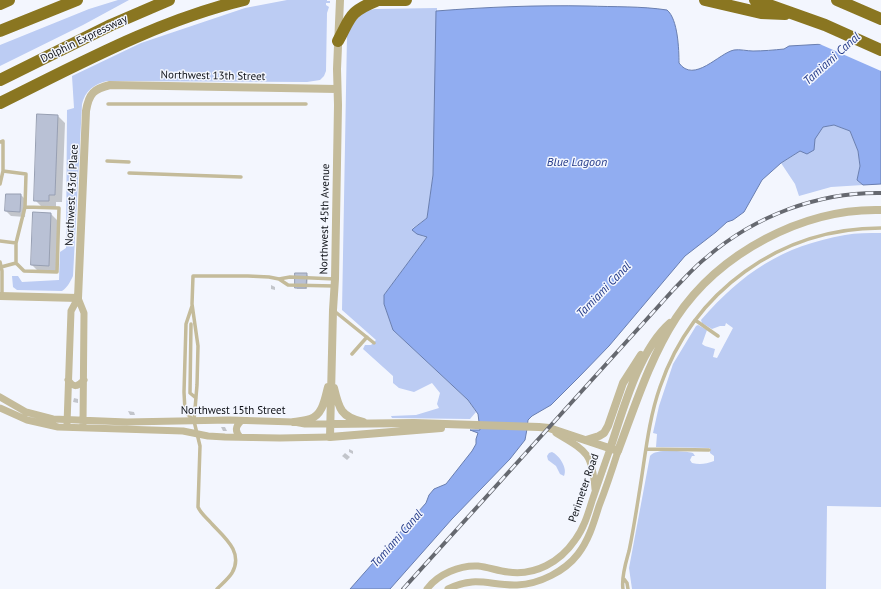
<!DOCTYPE html>
<html>
<head>
<meta charset="utf-8">
<style>
  body { margin:0 }
  canvas { display:block; background:#f3f6fe }
</style>
</head>
<body>
<canvas width="881" height="589"></canvas>
<script>
const g = document.querySelector('canvas').getContext('2d');
g.lineJoin = 'round';
function fill(path, color) { g.fillStyle = color; g.fill(path, 'evenodd'); }
function stroke(path, color, width, dash) { g.strokeStyle = color; g.lineWidth = width; g.lineCap = dash ? 'butt' : 'round'; g.setLineDash(dash || []); g.stroke(path); }
function write(font, color, halo, rows, align = 'center') {
  g.font = font + ' "PT Sans",sans-serif'; g.lineWidth = 3; g.setLineDash([]); g.textBaseline = 'middle'; g.strokeStyle = halo; g.fillStyle = color; for (const [text, x, y, turn = 0] of rows) {
    g.save(); g.translate(x, y); g.rotate((+turn || 0) * Math.PI / 180); g.textAlign = isNaN(turn) ? turn : align; if (halo) g.strokeText(text, 0, 0); g.fillText(text, 0, 0); g.restore();
  }
}
const green = new Path2D(`
  M118,0H129L83,25L0,66V45L89,9Z
  M287,0H327V1H330V3H326V5L329,7L327,13L326,71L324,76L320,80L307,82L107,81C94,84 85,91 82,104L73,276C70,282 68,287 62,291L17,290L13,287L12,276H18L22,282L59,280L60,252L66,248L67,110L74,108L72,76L141,43L245,8Z
  M437,8L433,175L427,218L413,228L422,236L427,237L384,295V304L393,330L468,400L476,412L470,419L392,418L391,416L416,415L439,408L437,404L440,393L432,383L414,392L399,388L393,383V376L363,349L365,345H371L376,340L342,310L347,35C354,22 360,11 375,9Z
  M834,125L850,131L858,151L860,166L857,180L863,185L831,187L799,196L795,184L781,163C798,153 812,143 823,127Z
  M881,233V507L827,506L826,589H632L629,568L650,456C655,448 684,451 693,453L695,456H692L690,460L692,463C700,465 706,464 714,461V456L710,453V448L656,447L657,434L653,433L659,406L673,364L696,326L698,325L707,330L702,344L705,346L715,349L713,357L717,358L733,328L726,323L725,326H720L712,329L702,323L701,320C742,273 782,246 845,235C856,233 869,233 881,233Z
  M552,452C559,455 568,468 564,476L560,474L556,466L548,460L547,456L549,453Z`);
const water = new Path2D(`
  M881,0V184L863,185L857,180L860,166L858,151L850,131L834,125L823,127L815,139L814,150L807,154L800,151L781,163L762,180L744,212L733,220L727,222L716,232L685,256L609,346L579,377L551,405L532,416L528,420L527,429L525,440L510,459L452,519L390,589H350L426,503L429,495L434,489L446,484L472,451L476,444V439L478,433L470,430H480L478,414L468,400L393,330L384,304V295L427,237L417,234L412,230L414,228L427,218L433,175L436,11C487,7 537,5 588,6C613,7 641,6 667,10C678,19 679,50 679,63C694,84 719,53 734,50C740,49 747,51 753,51C763,51 774,50 784,49L789,46L824,44Z`);
const pier = new Path2D(`
  M866,0H881V71L815,42H823Z`);
const shadow = new Path2D(`
  M58,116L65,123L62,202H56V208L42,207L35,200Z
  M21,195L26,200L25,217L11,216L6,211Z
  M51,214L58,221L56,272H39L32,265Z
  M307,274L308,276L307,289H297L296,287Z
  M271,285L275,287V290L271,289Z
  M74,398L78,399V403L73,402Z
  M128,411L134,412L135,415H130Z
  M221,427H225L227,431H223Z
  M349,449L353,451V454L349,452Z
  M345,453L350,457L347,460L342,456Z`);
const building = new Path2D(`
  M37,114L58,115L55,195H49V201H34Z
  M6,194H21L20,212L5,211Z
  M33,212L51,213L49,266L31,265Z
  M295,273H307L306,288H295Z`);
const service = new Path2D(`
  M108,104H306
  M0,142L3,141V171L0,184
  M107,161L129,162
  M3,171L26,174L25,207
  M129,173L241,177
  M0,241L16,243V263L1,267
  M0,262L2,271V296
  M16,263L24,271L57,272L59,208L25,207L16,243
  M279,279L288,285L334,286
  M192,306L186,324L184,392L185,411L193,420
  M333,310L374,343
  M695,320L718,336
  M191,324L190,393L196,398
  M352,354L367,337
  M647,449L709,450
  M624,579L627,583L628,589
  M217,589C222,584 228,579 232,573C244,552 224,537 212,524C207,518 201,514 198,507L200,446L194,421L197,385L198,346L192,304L193,276H248L269,277L279,279L290,277L335,279
  M623,589C621,577 626,562 629,551C633,532 636,513 639,494C645,459 648,421 660,387C693,291 780,228 881,228`);
const minor = new Path2D(`
  M78,298L84,313L83,424
  M68,380C74,388 77,387 84,380
  M0,397L26,412L53,419L127,422L230,420L294,422L305,424H330
  M0,408L27,420L58,427L183,431L208,436L225,437L280,438L330,437
  M67,424L71,311L78,298
  M556,433C586,451 592,452 595,489
  M240,437C235,431 235,427 241,421
  M427,589C438,574 460,565 478,566C488,567 498,571 508,572C535,576 560,562 575,540C584,528 588,514 592,501C598,483 604,466 610,449
  M448,589C476,575 490,586 517,585C540,584 565,571 578,554C589,540 594,522 599,506C606,488 612,470 618,451`);
const tertiary = new Path2D(`
  M340,0L337,69L338,105L335,279L333,310L330,437L441,428
  M0,296L78,298L86,111C89,93 94,89 110,85L337,89
  M334,388C339,409 341,417 363,422
  M294,422C300,421 305,421 310,419C323,415 325,398 328,387
  M330,424L414,423L539,427L549,428L618,451C635,406 650,358 676,318C719,253 803,208 881,210
  M586,440L599,436L604,433L608,426L623,383L641,355
  M610,449C623,410 639,350 670,323`);
const motorway = new Path2D(`
  M372,0H406
  M705,0L761,13L785,14
  M755,0L825,25L881,50
  M837,0L881,19
  M0,4L9,0
  M0,31L77,0
  M338,41C351,17 349,12 376,1
  M0,80L111,25L169,0
  M0,103C79,64 157,21 244,0`);
const rail = new Path2D(`
  M403,589L674,289C685,278 695,266 707,257C755,216 818,192 881,193`);
const streetNames = [
  ["Dolphin Expressway",84,39,-26],
  ["Northwest 13th Street",213,76,1],
  ["Northwest 43rd Place",72,195,-87],
  ["Northwest 45th Avenue",325,219,-89],
  ["Northwest 15th Street",233,411],
  ["Perimeter Road",584,488,-71]
];
const waterNames = [
  ["Tamiami Canal",832,59,-42],
  ["Blue Lagoon",577,163],
  ["Tamiami Canal",604,290,-46],
  ["Tamiami Canal",397,539,-49]
];
fill(green, '#bcccf3');
fill(water, '#91adf1');
stroke(water, '#697eaf', 1);
fill(pier, '#f3f6fe');
fill(shadow, '#0003');
fill(building, '#b9c1d5');
stroke(building, '#979fb2', 1);
stroke(service, '#c4bb9a', 3.5);
stroke(minor, '#c4bb9a', 7);
stroke(tertiary, '#c4bb9a', 8);
stroke(motorway, '#8a7621', 12);
stroke(rail, '#666970', 4);
stroke(rail, '#f3f6fe', 2.5, [8]);
write('11px', '#0d1016', '#f3f6fe', streetNames);
write('italic 12px', '#233a89', '#f3f6fe', waterNames);
</script>
</body>
</html>
